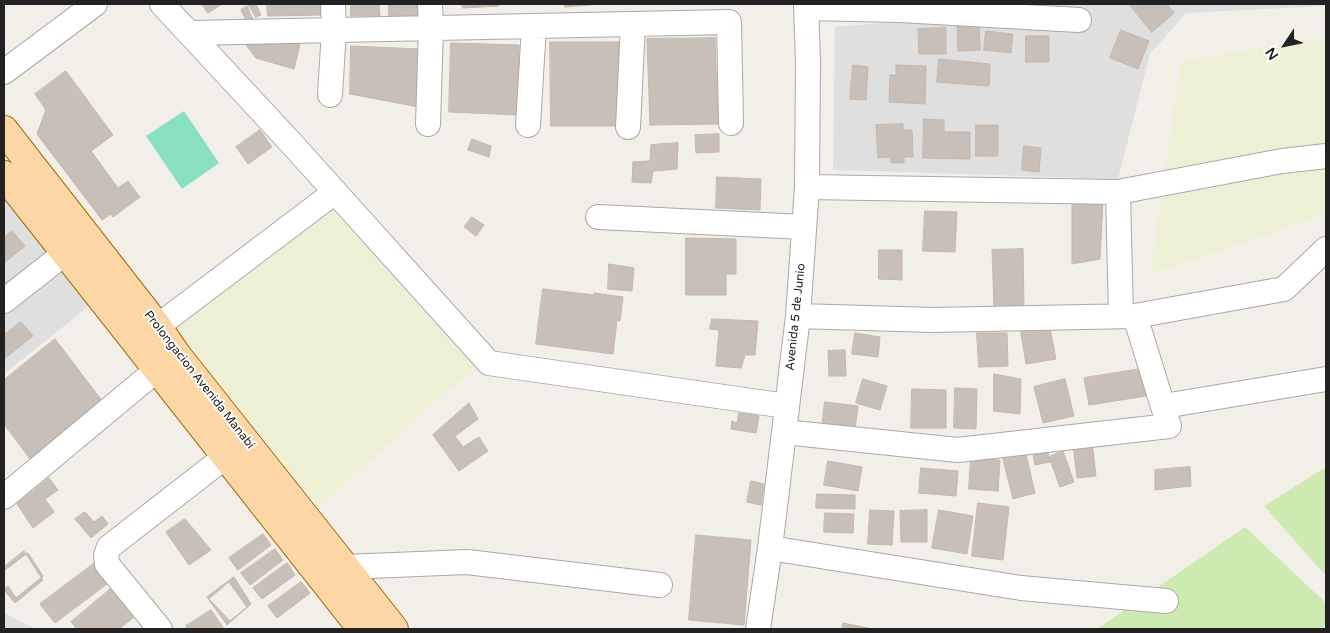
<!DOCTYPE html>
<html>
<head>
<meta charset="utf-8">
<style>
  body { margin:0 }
  #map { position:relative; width:1330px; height:633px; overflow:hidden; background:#f2efe9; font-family:"Varela Round",sans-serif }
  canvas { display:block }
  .frame { position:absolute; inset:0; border:5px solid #222; pointer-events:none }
  .north { position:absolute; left:1260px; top:20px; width:50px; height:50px; -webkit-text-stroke:4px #fff; paint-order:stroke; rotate:236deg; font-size:14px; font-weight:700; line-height:20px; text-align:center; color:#222 }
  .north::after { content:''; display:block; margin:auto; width:18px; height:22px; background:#222; clip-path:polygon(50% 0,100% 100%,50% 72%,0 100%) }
</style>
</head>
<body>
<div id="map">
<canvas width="1330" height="633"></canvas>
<div class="frame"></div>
<div class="north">N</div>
</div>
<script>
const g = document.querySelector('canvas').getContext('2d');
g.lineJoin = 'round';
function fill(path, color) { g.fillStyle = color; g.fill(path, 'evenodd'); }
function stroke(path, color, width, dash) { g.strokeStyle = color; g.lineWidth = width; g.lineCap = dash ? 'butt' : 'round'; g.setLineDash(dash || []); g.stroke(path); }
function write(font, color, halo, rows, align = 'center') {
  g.font = font + ' "Varela Round",sans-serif'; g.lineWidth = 4; g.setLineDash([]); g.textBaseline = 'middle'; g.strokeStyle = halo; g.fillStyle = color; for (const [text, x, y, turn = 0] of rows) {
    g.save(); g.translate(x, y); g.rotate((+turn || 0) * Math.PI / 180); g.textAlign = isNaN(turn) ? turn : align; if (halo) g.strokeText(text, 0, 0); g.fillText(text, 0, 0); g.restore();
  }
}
const residential = new Path2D(`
  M835,4H1326V6L1186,13L1150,54L1118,179L833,170L835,27L976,15Z
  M4,198L89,306L4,374Z
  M4,613L35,629H4Z`);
const farmland = new Path2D(`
  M1326,39V214L1150,275L1181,60Z
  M327,200L446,337L476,366L318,507L166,317Z`);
const grass = new Path2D(`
  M1326,467V576L1264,506Z
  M1245,527L1326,603V624L1323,629H1097Z`);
const pitch = new Path2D(`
  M184,111L219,163L182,189L146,136Z`);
const building = new Path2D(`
  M202,4H222L208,13Z
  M248,4H256L261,15L256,17Z
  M267,4H324V15L268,16Z
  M351,4H379L380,16H351Z
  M389,4H418V17H389Z
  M462,4H499V6L463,8Z
  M565,4H600L565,7Z
  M1129,4H1167L1174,13L1152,32Z
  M247,6L253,20L248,24L241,10Z
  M979,24L980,50L958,51L957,25Z
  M946,28V54H919L918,29Z
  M1121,30L1149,41L1138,69L1110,58Z
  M986,31L1013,34L1011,53L984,50Z
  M1026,36H1049V62H1026Z
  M715,38L718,124L650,125L647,39Z
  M249,42L300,44L294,69L256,58L246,45Z
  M550,42H621V126H551Z
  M451,43L519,45L517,115L449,112Z
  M351,46L419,49V107L350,94Z
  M939,59L990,64L989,86L937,82Z
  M853,65L868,67L866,100L850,99Z
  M896,65L926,66L925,104L889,102L890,75H896Z
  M66,71L113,135L91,151L118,188L128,181L140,197L113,217L111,214L102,220L37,134L46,110L35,94Z
  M924,119L944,120V132H970V159L923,158Z
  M903,124V130H912L913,157H904V163H891V157L878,158L876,125Z
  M976,125H998V156H976Z
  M260,130L272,147L248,164L236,147Z
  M719,134V152L696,153L695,135Z
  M472,139L491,146L489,157L468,150Z
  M678,143L677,169L653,171L651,183L632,182L633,162L650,161L651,145Z
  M1024,146L1041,148L1039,172L1022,170Z
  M717,177L761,179L760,210L716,208Z
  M1103,201L1100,259L1072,264V203Z
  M925,211L957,212L955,252L923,251Z
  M472,217L484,225L476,236L464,227Z
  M12,231L25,246L4,263V238Z
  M686,238L736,239V274H726V295H686Z
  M1023,249L1024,307H994L992,250Z
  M879,250H902V280L879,279Z
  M609,264L634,268L632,291L608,289Z
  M543,289L594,295V293L623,297L620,321L617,320L613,354L536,344Z
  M712,319L758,321L755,355H745L741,368L716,366L719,330L710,329Z
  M21,322L33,336L4,359V335Z
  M1049,323L1056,359L1026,364L1020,327Z
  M855,333L880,337L878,357L852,354Z
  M977,333H1007L1008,366L979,367Z
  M55,339L106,406L36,467L4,424V380Z
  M845,350L846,376H829L828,351Z
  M1141,369L1146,396L1089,405L1084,378Z
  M994,374L1021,379L1020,414L994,411Z
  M863,379L887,386L880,410L856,403Z
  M1065,379L1074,416L1043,423L1034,387Z
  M955,388L977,389L976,429L954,428Z
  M912,389L946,390V428H911Z
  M825,402L858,406L855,430L822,427Z
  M469,403L478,419L455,436L463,447L479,437L488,451L459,471L433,435Z
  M739,413L759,416L756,433L731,429L732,421L737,423Z
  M1092,442L1096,476L1077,478L1073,445Z
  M1046,444L1050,462L1035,465L1032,447Z
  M1025,450L1035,493L1013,499L1002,455Z
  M1063,451L1074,482L1060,487L1049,457Z
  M971,458L1000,460L998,491L969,489Z
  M828,461L862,467L858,491L824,485Z
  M1190,467L1191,486L1155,490V470Z
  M921,468L958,471L956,496L919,493Z
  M49,478L58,490L45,499L54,512L33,528L17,504Z
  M751,481L764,484L761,505L747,502Z
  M817,494L855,495V509L816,508Z
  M978,503L1009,507L1003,560L972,556Z
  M870,510L894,511L892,545L868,544Z
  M927,510V542H901L900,511Z
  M939,510L973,516L967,554L932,548Z
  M85,512L94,522L102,516L108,524L91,538L75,519Z
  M825,513L854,514L853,533L824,532Z
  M185,519L211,550L189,565L166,532Z
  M263,534L271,545L238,570L229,558Z
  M696,535L751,540L744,625L689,620Z
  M275,549L283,560L250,585L241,573Z
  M24,551L43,580L15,603L4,590V567Z
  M28,553L43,576L16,598L8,586L4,589V571Z
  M100,559L115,578L55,623L40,604Z
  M287,563L295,575L262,599L253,588Z
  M234,577L251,604L227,625L207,597Z
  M229,582L247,607L230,621L209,599Z
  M301,582L310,593L277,618L268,606Z
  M114,586L138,614L119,629H77L71,622Z
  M211,610L224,629H188L186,626Z
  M843,623L873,629H842Z`);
const minor = new Path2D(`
  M162,4L292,144L489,363L786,406
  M806,8L900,10L1079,20
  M191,33L729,22L731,123
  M4,72L95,4
  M330,95L334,30L333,4
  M428,124L431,28L430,4
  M528,125L534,26
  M628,127L633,24
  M807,187L1118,192L1282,161L1326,156
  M1118,192L1121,316
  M598,217L804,227
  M4,301L65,253
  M798,316L933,320L1135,316L1284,289L1326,249
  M142,338L335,192
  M1164,406L1326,379
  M784,432L958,450L1169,426L1135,316
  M4,497L171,358
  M770,548L1021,588L1166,601
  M333,574L345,567L467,562L660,585
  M160,629L107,564L106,555L109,547L225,457
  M758,629L770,548L798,316L807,187L808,62L806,4`);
const major = new Path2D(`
  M4,130L157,326L176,354L394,629
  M4,175L362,629`);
const streetNames = [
  ["Avenida 5 de Junio",796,317,-84],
  ["Prolongacion Avenida Manabí",199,380,52]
];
fill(residential, '#e0dfdf');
fill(farmland, '#eef0d5');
fill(grass, '#cdebb0');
fill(pitch, '#88e0be');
fill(building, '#c7bfb8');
stroke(building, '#c4b6ab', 1);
stroke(minor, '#a9a9a9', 26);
stroke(major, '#a06b00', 30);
stroke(minor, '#fff', 24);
stroke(major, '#fcd6a4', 28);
write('12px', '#222', '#fff', streetNames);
</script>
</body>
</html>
